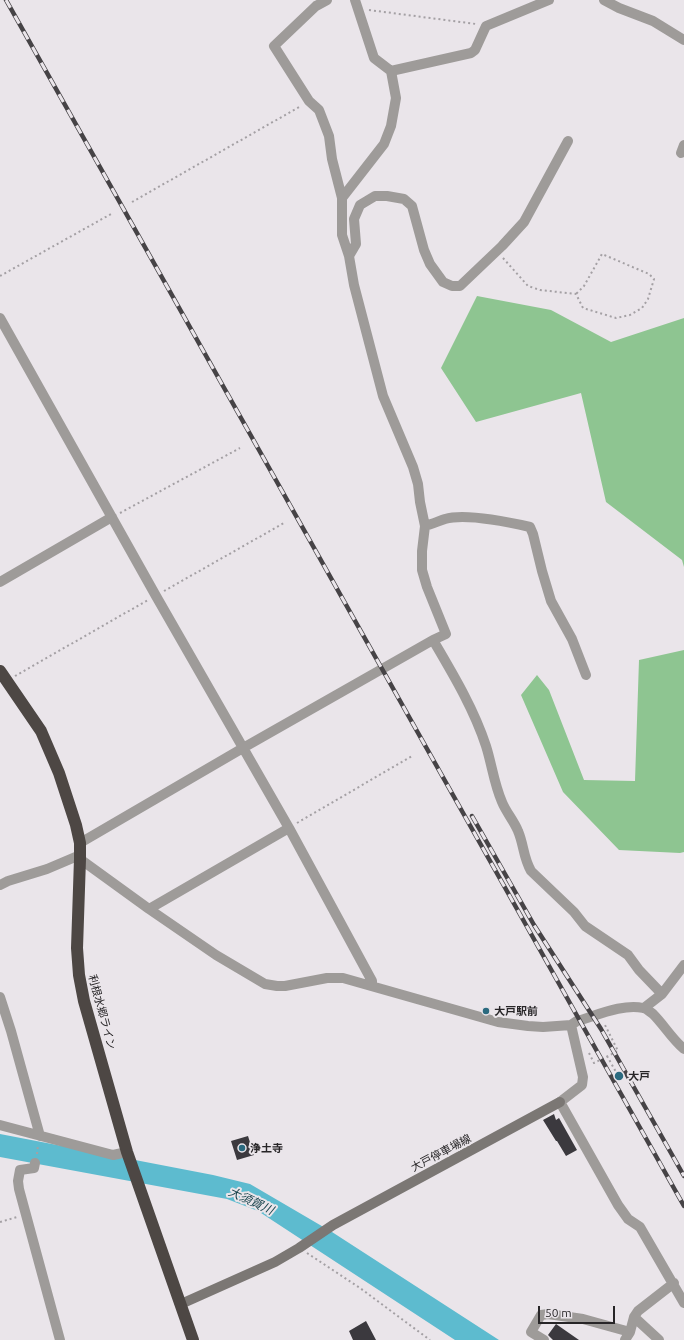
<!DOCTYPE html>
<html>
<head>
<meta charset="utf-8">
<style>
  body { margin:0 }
  #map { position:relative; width:684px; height:1340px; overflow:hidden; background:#eae5ea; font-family:Ubuntu,sans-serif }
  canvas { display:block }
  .scale { position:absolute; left:538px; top:1306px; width:77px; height:18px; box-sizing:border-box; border:2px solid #272527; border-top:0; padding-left:5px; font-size:12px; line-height:14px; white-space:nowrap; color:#272527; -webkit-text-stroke:3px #eae5ea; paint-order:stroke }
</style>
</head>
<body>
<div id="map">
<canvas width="684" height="1340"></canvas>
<div class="scale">50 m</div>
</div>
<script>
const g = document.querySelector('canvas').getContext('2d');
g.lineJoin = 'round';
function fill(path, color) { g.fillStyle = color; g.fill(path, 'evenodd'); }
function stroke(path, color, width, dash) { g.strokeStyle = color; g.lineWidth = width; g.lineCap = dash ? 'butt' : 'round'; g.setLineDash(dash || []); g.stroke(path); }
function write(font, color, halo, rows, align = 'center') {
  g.font = font + ' Ubuntu,"Noto Sans JP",sans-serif'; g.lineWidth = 4; g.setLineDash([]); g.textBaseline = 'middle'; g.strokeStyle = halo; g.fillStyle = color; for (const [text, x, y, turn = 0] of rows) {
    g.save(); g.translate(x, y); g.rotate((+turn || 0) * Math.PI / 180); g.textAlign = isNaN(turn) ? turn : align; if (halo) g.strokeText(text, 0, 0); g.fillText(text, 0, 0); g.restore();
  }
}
const forest = new Path2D(`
  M477,296L551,310L611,342L684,318V567L682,560L606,502L581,393L476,422L441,368Z
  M684,650V852L680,853L619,850L563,792L521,695L537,675L549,690L584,780L635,781L639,660Z`);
const water = new Path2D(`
  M0,1134L213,1175L250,1184L332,1232L499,1340H455L258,1211L227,1199L0,1157Z`);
const building = new Path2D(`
  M554,1114L556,1120L559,1118L577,1150L566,1156L557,1141H556L543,1120Z
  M248,1136L254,1155L237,1160L231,1141Z
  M366,1321L376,1340H353L349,1331Z
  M556,1324L579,1340H553L548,1335Z`);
const path = new Path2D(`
  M369,10L476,24
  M132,202L301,106
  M503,258L528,286L540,290L576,294L583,308L616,318L630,315L642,308L648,299L654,279L649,274L602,254L584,286L576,294
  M0,276L111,214
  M120,513L240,448
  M164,591L284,523
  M15,676L148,600
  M297,823L412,756
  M589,1053L594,1063L618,1051L604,1023
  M607,1056L616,1072
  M37,1154L38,1145
  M0,1222L17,1217
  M307,1253L360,1288L430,1340`);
const street = new Path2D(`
  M327,0L316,6L274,46L309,101L319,110L329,136L332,159L342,198V235L349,256L354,285L383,396L413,467L418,484L420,502L425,526L422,551V570L427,587L446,634L433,640
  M604,0L619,8L653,21L684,40
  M391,71L471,53L475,50L486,26L549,0
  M681,153L684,145
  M342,198L384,144L391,126L396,98L391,71L374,58L355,0
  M349,256L356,244L354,219L360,205L375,196H387L404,199L412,206L424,250L430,264L443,282L452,286H460L502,246L524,222L568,141
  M0,318L156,596L289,828L372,981V986
  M425,526C432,524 439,521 445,519C466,513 508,522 530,527L533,534L542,571L551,601L572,639L586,675
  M0,582L112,517
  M80,843L243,748L433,640C453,674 474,709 486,746C492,765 494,784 502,802C506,812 514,821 518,831C524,845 523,857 531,871L574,912L585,926L628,955L639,970L662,994
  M80,859L149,909L216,955L265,984L277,986H285L327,978H343L498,1022L528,1026L543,1027L571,1025L577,1021C595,1016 624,1003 643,1008C646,1008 650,1012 653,1014C664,1025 672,1039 684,1049
  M0,885L8,881L47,869L80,855
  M149,909L289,828
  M0,997L11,1031L40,1136
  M644,1008L662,994L684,965
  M571,1025L583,1077L582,1085L560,1102L618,1205L628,1219L640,1227L684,1303
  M0,1125L113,1155L127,1152
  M35,1163L34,1168L20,1170L18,1181L19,1189L60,1340
  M634,1317L659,1340
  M630,1332L634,1317L638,1311L674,1283
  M544,1340L531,1332L541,1315L548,1314L583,1319L630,1332L625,1340`);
const secondary = new Path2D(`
  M181,1304L275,1262L299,1248L333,1225L560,1102`);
const highway = new Path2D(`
  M0,671L41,731L59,773L76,825L80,843V859L77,948L79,975L84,1001L127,1152L193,1340`);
const rail = new Path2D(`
  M6,0L684,1206
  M472,816L534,925L601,1029L684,1176`);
const markers = [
  [486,1011,4,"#2b6a7f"],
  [619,1076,5,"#2b6a7f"],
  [242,1148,4,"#2b6a7f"]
];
const poiNames = [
  ["大戸駅前",494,1011],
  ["大戸",628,1076],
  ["浄土寺",250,1148]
];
const streetNames = [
  ["利根水郷ライン",102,1012,75],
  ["大戸停車場線",441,1153,-28]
];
const waterNames = [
  ["大須賀川",251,1201,25]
];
fill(forest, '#8ec591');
fill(water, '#5dbbcf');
fill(building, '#3b393e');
stroke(path, '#a4a0a4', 2, [2, 3]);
stroke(street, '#9e9b99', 10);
stroke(secondary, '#7b7774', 10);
stroke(highway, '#4d4744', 12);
stroke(rail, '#464346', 4.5);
stroke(rail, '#eae5ea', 3, [9]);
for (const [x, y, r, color] of markers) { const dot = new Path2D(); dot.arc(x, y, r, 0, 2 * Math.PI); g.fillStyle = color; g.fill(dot); stroke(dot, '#eae5ea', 1.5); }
write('bold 11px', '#272527', '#eae5ea', poiNames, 'left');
write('11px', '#272527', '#eae5ea', streetNames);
write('italic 12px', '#19444d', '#eae5ea', waterNames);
</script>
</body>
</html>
